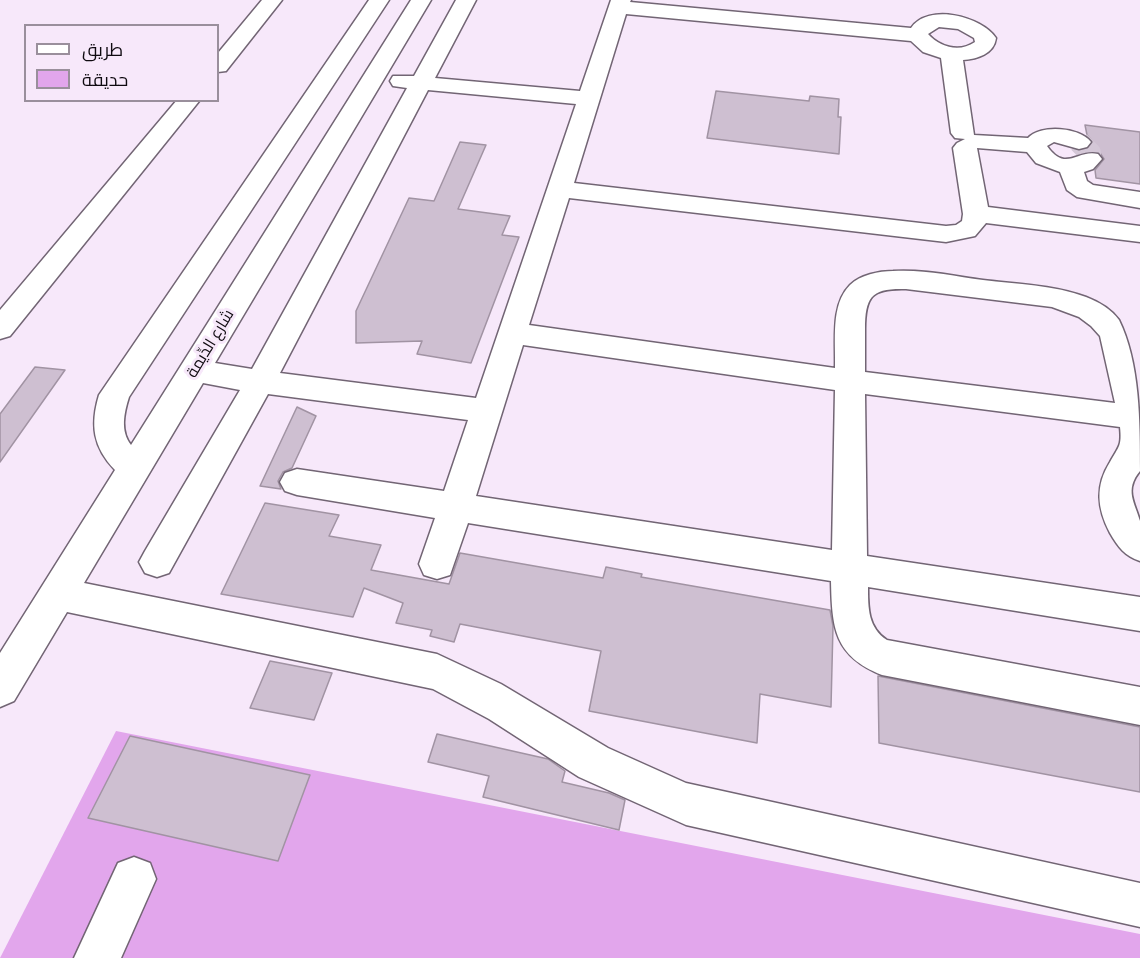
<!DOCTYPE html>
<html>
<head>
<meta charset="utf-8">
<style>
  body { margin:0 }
  #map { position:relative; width:1140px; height:958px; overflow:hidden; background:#f7e8fa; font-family:"Titillium Web",Cairo,sans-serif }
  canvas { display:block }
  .legend { position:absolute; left:24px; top:24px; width:195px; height:78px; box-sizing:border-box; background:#f7e8fa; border:2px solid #9a8f9c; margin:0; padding:8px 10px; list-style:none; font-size:18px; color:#0f0a10 }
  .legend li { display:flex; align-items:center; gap:12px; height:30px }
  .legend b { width:30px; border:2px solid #9a8f9c }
</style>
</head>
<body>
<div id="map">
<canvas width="1140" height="958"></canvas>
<ul class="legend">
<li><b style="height:8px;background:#fff"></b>طريق</li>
<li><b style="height:16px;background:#e2a6ec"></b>حديقة</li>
</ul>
</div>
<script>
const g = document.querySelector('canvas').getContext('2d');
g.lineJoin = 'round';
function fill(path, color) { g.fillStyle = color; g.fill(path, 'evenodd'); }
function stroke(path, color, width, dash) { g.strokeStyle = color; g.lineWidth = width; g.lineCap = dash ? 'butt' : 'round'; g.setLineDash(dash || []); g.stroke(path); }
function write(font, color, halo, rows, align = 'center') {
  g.font = font + ' "Titillium Web",Cairo,sans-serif'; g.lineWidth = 6; g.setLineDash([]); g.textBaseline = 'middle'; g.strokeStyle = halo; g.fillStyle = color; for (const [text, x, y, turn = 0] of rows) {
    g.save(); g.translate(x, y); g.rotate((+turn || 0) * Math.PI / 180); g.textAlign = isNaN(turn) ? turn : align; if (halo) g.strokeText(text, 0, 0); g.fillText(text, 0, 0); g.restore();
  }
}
const green = new Path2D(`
  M116,731L1140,934V958H0Z`);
const building = new Path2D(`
  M716,91L809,101L810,96L839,99L838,117H841L839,154L707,138Z
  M1085,125L1140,132V184L1096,178L1095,170L1104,159L1100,153L1091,151L1090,147L1093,142L1087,135Z
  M460,142L486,145L458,209L510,216L502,235L519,237L471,363L417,354L422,341L356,343V311L409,198L434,201Z
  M35,367L65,370L0,462V414Z
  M297,407L316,416L292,468L283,472L278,481L281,489L260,486Z
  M265,503L339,515L329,536L381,545L371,570L449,584L460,553L603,578L606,567L642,574L641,577L830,610L833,626L831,707L760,694L757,743L589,711L601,651L460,624L454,642L430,636L432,630L396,623L403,603L364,588L353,617L221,594Z
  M270,661L332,673L314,720L250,708Z
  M878,676L1140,727V792L879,743Z
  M437,734L548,759L565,771L562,782L609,793L625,800L619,830L483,797L489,776L428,762Z
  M130,736L310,775L278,861L88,818Z`);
const minorTunnel = new Path2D(`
  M1079,142L1090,153V159`);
const minor = new Path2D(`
  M262,0H282L226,71L218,72V53Z
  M369,0H389L129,397C124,413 120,431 131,445L411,0H431L215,363L252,369L407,88L393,86L390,81L393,76H414L456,0H476L435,78L580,91L611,0H631L630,2L911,28C928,3 981,16 996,38C994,54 977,59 963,60L974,135L1028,138C1040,124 1080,127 1091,142L1087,147L1079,149L1054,142L1047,146C1066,173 1077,149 1098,154L1102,159L1093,169L1084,172L1087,181L1093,185L1140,192V208L1077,197L1067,190L1060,172L1036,163L1027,152L977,148L988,207L1140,226V242L986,223L975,236L946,242L569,198L529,325L835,368C836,341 830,305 850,285C860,275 879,271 893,271C922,269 954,276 983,280C1017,284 1054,285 1086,297C1099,302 1111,309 1119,320C1140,363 1140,422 1140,471C1124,490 1135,503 1140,521C1140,533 1140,549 1140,561C1125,556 1118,547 1110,533C1097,508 1095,486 1110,462C1119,446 1122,446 1120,427L865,394L867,556L1140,597V631L868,587C868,608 868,628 887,640L1140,687V725L882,675C834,656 832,628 831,581L468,523L450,575L437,579L424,575L419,564L435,518L297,495L285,491L280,482L285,473L297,469L444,491L468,420L268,394L169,573L157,577L145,573L139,562L145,551L240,390L203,383L84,583L437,654L501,684L608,748L686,783L1140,883V927L686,825L579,777L489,719L433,689L67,612L14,701L0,707V653L115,470C93,447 90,425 99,395ZM626,14L911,41L923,52L941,58L951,133L955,138L965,139L957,143L953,148L963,214L962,221L956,225L946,226L574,183ZM939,27L958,29L974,38L975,42C959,53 940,47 928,34ZM428,90L576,104L476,398L280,373ZM906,289L1052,307L1079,317L1091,326L1100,336L1115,403L865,372C865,358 865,343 865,329C865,296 872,288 906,289ZM523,345L835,390L832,550L476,496Z
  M177,100H200L10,336L0,339V310Z
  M134,857L150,863L156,879L121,958H74L118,863Z`);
const streetNames = [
  ["شارع الدِّيمة",211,344,-59]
];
fill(green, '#e2a6ec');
fill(building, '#cebfd1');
stroke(building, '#a193a3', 1.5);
stroke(minorTunnel, '#d4c7d7', 22, [22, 11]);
stroke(minor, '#726574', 3);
fill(minor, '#fff');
write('16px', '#0f0a10', '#f7e8fa', streetNames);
</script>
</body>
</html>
